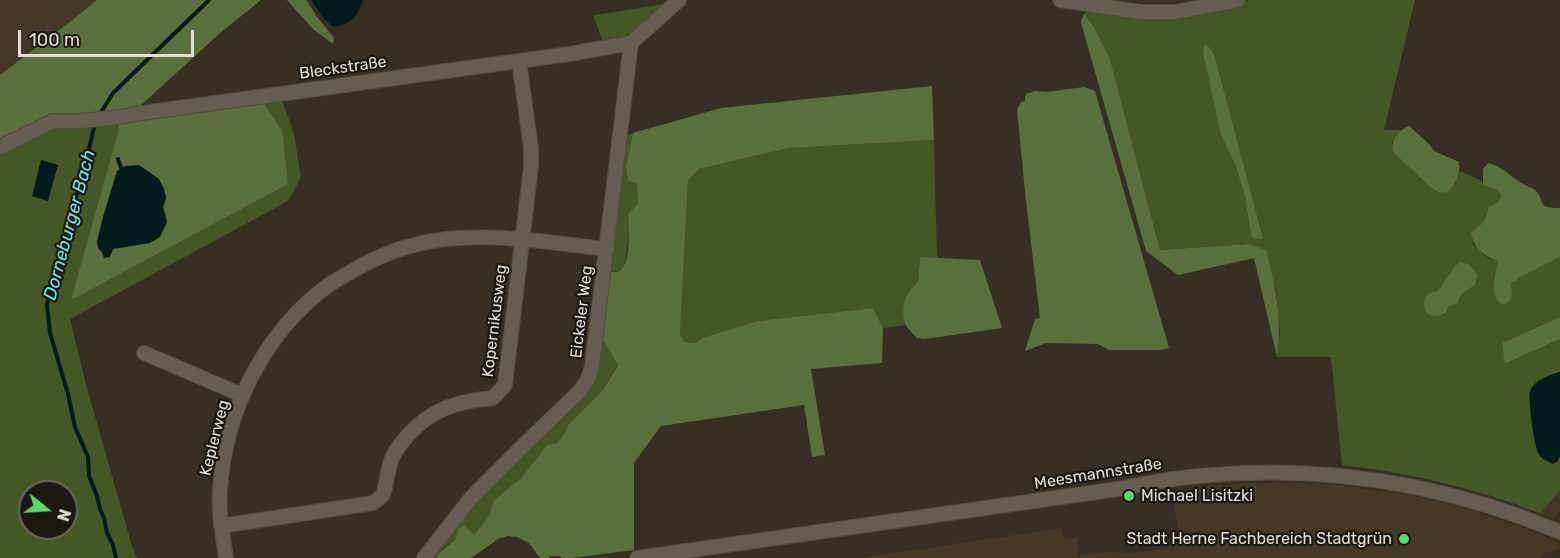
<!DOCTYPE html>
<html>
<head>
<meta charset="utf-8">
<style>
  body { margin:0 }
  #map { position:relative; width:1560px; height:558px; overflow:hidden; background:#362f23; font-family:Rubik,sans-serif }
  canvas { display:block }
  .north { position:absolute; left:18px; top:480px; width:60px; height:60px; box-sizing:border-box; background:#1b1812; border:2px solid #6b6760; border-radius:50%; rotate:108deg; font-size:16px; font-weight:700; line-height:24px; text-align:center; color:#e2ded6 }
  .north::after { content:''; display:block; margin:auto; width:21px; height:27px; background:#5bd56e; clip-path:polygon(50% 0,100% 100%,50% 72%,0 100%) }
  .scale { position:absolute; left:18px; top:30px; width:176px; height:27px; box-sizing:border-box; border:3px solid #e2ded6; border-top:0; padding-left:8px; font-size:18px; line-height:21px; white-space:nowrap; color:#e2ded6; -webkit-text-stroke:4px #1b1812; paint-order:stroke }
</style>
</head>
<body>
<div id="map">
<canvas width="1560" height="558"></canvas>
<div class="north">N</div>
<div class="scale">100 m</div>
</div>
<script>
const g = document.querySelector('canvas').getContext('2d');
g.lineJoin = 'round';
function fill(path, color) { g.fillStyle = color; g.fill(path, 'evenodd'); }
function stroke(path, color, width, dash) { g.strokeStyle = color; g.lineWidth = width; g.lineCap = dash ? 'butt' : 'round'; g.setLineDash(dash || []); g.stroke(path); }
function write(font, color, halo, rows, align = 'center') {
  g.font = font + ' Rubik,sans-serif'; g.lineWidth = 4.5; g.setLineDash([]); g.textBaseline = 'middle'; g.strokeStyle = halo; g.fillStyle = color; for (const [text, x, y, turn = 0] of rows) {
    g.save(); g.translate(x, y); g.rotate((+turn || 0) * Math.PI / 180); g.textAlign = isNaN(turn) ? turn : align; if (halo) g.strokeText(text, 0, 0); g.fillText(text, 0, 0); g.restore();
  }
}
const built = new Path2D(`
  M0,0H97L71,21L0,75Z
  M1275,482L1337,485L1414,496L1472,510L1522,527L1560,543V549L1541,554V558H861L1062,528L1064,539L1077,537L1079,556L1105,552L1131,553L1180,546L1172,491L1232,484Z
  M1560,490V509L1554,519L1539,513L1542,512Z`);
const green = new Path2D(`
  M1250,0H1415L1384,130H1402L1392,143L1394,153L1431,188L1438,192L1446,193L1455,183L1460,171L1482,181L1483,185C1501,190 1510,198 1488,207C1488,220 1481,226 1472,233L1473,244L1488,258L1498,261C1496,276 1491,289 1499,303L1511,283L1516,281L1517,279L1560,257V317L1502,343L1506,364L1560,339V372L1548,376L1557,462L1560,456V490L1542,512L1539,513C1476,488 1409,473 1342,465L1331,357H1277L1280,333L1276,289L1248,244L1160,250L1110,59L1094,27L1084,14L1090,9L1231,5ZM1211,49L1215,57L1263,238L1252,237L1249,224L1245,196L1235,164ZM1460,262L1467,263L1473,287L1461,295L1460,301L1449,306L1446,313C1431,320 1421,315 1425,297L1429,293L1438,291L1454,267Z
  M664,4L634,32L617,40L603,42L594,18L595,15Z
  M282,100L294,134L301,178L288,201L70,319L87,388L132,546L137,558H0V147L53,121L118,120L119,129L282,130L263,102ZM30,492H66V528H30Z
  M633,133L626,166L637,183L638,205L628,214C630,232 628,250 623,268L618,271L608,272L625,136Z
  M934,140L937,258L920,257L918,282C904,294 903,307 906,325L883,328L873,308L757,321L705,337L695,343L685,342L680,337L688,181L699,169L789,148Z
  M600,335L618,364L603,390L568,425L565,433L557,443L547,445L521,478L493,501L490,515L474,536C458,538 444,543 436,558H428L468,509L574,402Z`);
const forest = new Path2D(`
  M97,0H261L219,34L138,108L80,118L0,147V75L71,21Z
  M287,0H306L318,18L334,38L333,44L313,29Z
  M1084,14L1094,27L1110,59L1160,250L1248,244L1266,250C1275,287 1283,318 1277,357L1254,258L1178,275L1146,251L1082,26L1081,21Z
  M1205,44L1211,49L1215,57L1263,238L1259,239L1252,237L1249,224L1245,196L1235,164L1220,132L1203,51Z
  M932,86L934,140L789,148L699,169L688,181L680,336L685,342L695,343L705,337L757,321L873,308L883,328L882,363L811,369L825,455L812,457L804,405L661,426L634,463V550L572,558H561V556H550L549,558H540L529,543L517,537L508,536L498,539L471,558H436L439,553L456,539L458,529L465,526L474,535L490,515L493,501L521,478L547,445L557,443L565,433L568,425L603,390L618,365L600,335L608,272C613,272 619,273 622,268C631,259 629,226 628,214L638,204L637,184L628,180L626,166L633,133L721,108Z
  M1084,87L1095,91L1169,348L1161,350H1109L1098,344L1046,343L1025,351L1035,319L1040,318L1026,201L1017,110L1021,102L1025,101V97L1026,94L1035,91L1047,92Z
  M263,102L282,130L288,184L71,300L119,129L118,120ZM117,171L166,198L163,207L167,222C155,254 138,239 115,248C110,250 107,255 104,258C103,254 99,250 98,246C95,235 114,185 117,171Z
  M1409,126L1429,144L1434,151L1459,162C1461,174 1455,186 1446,193L1438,192L1431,188L1394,153C1389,142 1399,130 1409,126Z
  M1488,163C1502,166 1509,175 1521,183C1525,185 1531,187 1535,190C1547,202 1535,208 1560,208V257L1517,279L1516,281L1511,283L1512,298L1507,303L1504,305C1487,298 1496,275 1498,261C1485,257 1473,247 1471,233C1480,226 1488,220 1488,207C1510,198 1501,190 1483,185V169Z
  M920,257L980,260L1002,328L925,339L917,338C914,335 910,331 907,327C899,311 905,292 918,282Z
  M1460,262C1470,263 1473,267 1477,276L1475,285L1461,295L1458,303L1449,306L1446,313C1432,320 1420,315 1425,297L1429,293L1438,291L1454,267Z
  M1560,317V339L1505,364L1502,343Z`);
const water = new Path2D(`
  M311,0H363C357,17 353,23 334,27L323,18Z
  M41,160L58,165L48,201L32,196Z
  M139,165L159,179L164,189L166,198L163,207L167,222L160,237L150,243L113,249L110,257L104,258L102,252L98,248L97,242L103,217L117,171L125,166Z
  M1560,372V456L1557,462L1553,464C1547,461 1541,459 1538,453C1534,444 1528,401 1530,392C1533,380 1550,375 1560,372Z`);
const stream = new Path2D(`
  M100,114L113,93L209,0
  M95,124L81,181L74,203L71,223L64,243L63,257L54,278L47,305L50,333L68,394L75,427L88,457L89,476L97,496L100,509L104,518L107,533L113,545L116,558
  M118,159L123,173`);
const minor = new Path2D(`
  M1060,0L1141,12H1175L1238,0
  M0,147L53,121H81L120,117L135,114L569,54L631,43L679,0
  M144,353L242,395
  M221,526L373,503C376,500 381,498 383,494C387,484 387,472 391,461C394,451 402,442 409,434C433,408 459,401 493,398L505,385L531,166V148L519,61
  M226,558C223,536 218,513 220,490C225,410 265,331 330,284C338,279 346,275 354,270C380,255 409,244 439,240C495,232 551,243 607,249
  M424,558L471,498L527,442L580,391L588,379L592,366L631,43
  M637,558L1118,489C1145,484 1172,478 1199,476C1323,464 1445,484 1560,532`);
const markers = [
  [1129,496,6,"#5bd56e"],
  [1404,539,6,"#5bd56e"]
];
const streetNames = [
  ["Bleckstraße",343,68,-8],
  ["Eickeler Weg",582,312,-83],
  ["Kopernikusweg",495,321,-83],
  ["Keplerweg",215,438,-76],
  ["Meesmannstraße",1098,474,-9]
];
const poiNames = [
  ["Michael Lisitzki",1141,496],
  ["Stadt Herne Fachbereich Stadtgrün",1392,539,"right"]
];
const waterNames = [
  ["Dorneburger Bach",70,225,-75]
];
fill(built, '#433926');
fill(green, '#455727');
fill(forest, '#5b6f3e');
fill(water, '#031b1c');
stroke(stream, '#031b1c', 4);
stroke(minor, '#514b40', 16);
stroke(minor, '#655d50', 14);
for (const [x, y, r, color] of markers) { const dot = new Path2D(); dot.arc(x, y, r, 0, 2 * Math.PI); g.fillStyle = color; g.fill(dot); stroke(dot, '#1b1812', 2); }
write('16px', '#e2ded6', '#1b1812', streetNames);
write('16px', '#e2ded6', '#1b1812', poiNames, 'left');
write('italic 18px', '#72e7ed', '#1b1812', waterNames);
</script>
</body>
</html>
